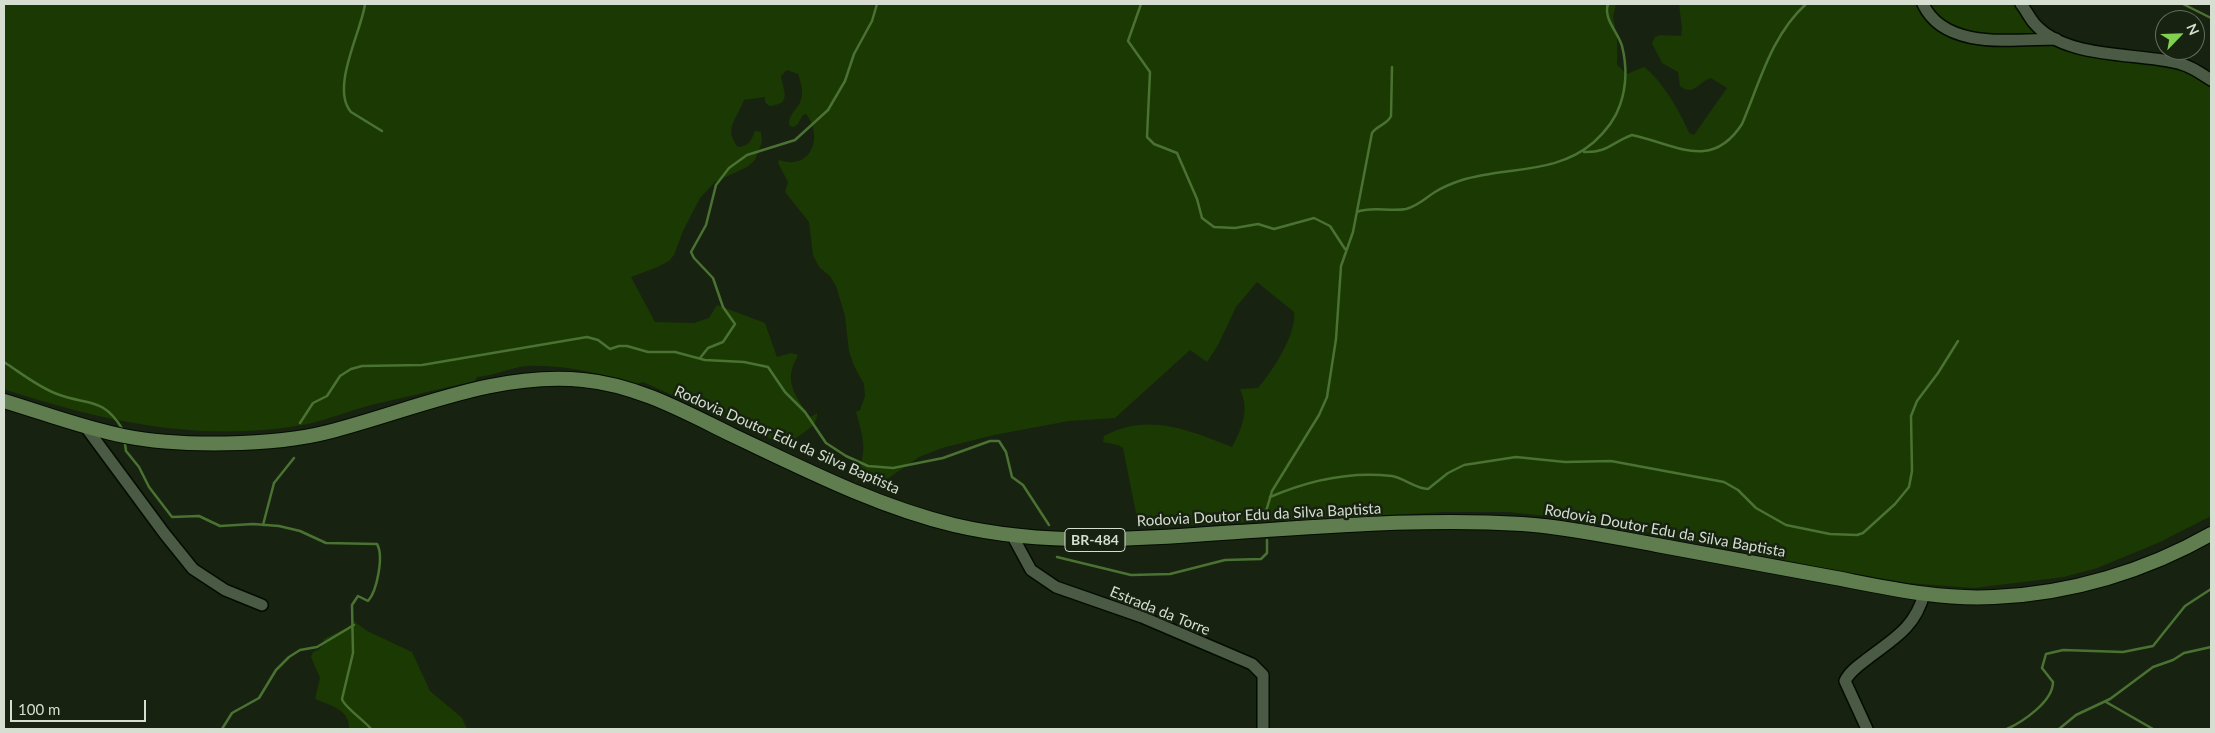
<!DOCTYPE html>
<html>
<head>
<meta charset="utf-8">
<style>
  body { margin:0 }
  #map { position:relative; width:2215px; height:733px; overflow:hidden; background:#172310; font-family:Lato,sans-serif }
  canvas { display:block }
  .frame { position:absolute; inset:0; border:5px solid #d5ded1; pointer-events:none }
  .north { position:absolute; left:2155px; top:10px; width:50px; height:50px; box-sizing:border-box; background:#172310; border:1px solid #636e5d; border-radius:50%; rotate:66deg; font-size:14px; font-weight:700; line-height:20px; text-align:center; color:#d5ded1 }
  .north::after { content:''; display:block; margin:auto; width:18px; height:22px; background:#82d04f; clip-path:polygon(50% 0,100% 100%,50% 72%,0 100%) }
  .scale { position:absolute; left:10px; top:700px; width:136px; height:22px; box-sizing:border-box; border:2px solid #d5ded1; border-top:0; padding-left:6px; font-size:15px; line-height:18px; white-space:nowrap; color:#d5ded1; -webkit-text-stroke:4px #172310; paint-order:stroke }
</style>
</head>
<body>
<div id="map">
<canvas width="2215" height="733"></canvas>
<div class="frame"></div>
<div class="north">N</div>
<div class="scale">100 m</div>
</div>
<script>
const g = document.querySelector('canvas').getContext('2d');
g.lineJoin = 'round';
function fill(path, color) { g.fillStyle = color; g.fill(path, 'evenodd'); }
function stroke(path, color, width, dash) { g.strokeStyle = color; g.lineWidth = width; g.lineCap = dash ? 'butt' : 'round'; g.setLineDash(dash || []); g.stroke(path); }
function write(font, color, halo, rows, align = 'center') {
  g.font = font + ' Lato,sans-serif'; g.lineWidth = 5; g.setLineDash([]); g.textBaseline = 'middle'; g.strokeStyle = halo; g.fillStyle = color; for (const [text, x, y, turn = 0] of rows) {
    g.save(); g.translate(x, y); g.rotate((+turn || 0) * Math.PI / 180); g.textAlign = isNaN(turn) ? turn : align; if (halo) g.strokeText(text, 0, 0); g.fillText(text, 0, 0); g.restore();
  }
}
const green = new Path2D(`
  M4,4H1616L1613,17L1617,38V65L1627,74L1644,67C1661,79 1681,113 1689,133L1694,135L1727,88L1711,78C1699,81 1694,97 1680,86L1678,72L1662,63L1652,43L1655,37L1660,35L1681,36L1682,28L1679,4H2028C2065,56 2084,41 2138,52C2163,57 2187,68 2211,76V516L2158,543L2097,568L2064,577L1974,588L1908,583L1837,571L1594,521L1508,512H1445L1139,528L1123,448L1118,445L1103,442L1104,436C1147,412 1190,430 1232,447C1242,428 1250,410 1240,389L1258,388C1272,372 1297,334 1294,312L1257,282L1236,307L1218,345L1207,362L1190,350L1115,418L1069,421L994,435L942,448L919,457L877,486L859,479L855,482C867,451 865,443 856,412L860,410L865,396L864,384L854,366L849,351L845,316L836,286L830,276L819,267L813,255L809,222L785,192L788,182L778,163L779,160C811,171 824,137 806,114L803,115L797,125L793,127L789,125C789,106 811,109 798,74L787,70L781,76C783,92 793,104 769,106L765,102V97L744,100C737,119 723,129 738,147C749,146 751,141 755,131L761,132L762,142L755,160L747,167L715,182L700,198L683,231L674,255L669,261L655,268L631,277L655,322L694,323L709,318L717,305L765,323L777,357L791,353L798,355C797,359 794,362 793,366C786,385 798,399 808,415L811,417L817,413C818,430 795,434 788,447L643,382L637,384C602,374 563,364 526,366C509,368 493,376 477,377L475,381C440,389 405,397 371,405C348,411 325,421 302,425C200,443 100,421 4,389Z
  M354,621L367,631L412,652L430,691L462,718L467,729H349C351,710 329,705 315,699L320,678L311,657L313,652L320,649L324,639L348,627Z`);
const stream = new Path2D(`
  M365,4C362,30 330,88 351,112L382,131
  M1141,4L1128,41L1150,72L1147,137L1154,144L1177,153L1197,199L1202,218L1214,227L1235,228L1258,224L1274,229L1314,218L1330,226L1345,249
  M2183,4L2211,18
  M1584,152C1608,153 1612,142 1632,135C1675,144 1711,172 1742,124C1760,82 1771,36 1806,4
  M1357,212C1371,206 1390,212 1406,209C1418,206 1424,199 1435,192C1443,187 1453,183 1462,180C1508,166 1556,175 1594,142C1606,131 1615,120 1620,105C1627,85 1627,66 1622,46C1618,32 1603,19 1608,4
  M700,358L708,348L723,342L735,324L723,307L713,278L694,258L691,252L706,225L716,185L729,168L747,155L795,140L828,110L845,81L854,54L872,21L877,4
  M4,362C21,373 38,387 57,394C88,406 103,396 123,430
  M300,423L313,403L327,396L340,376L351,369L362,366L422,365L587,337L598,340L610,349L619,346H627L648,352H675L705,360L744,362L768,367L785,392L805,412L826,443L846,456L868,466L893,468L943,458L990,441H999L1006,452L1012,477L1023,485L1049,525
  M125,444L126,451L139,467L149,487L172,517L199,516L220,526L253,524L279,526L300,531L326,543L377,544C384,556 377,591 368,601L358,596L352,605L353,653L342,699C344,707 364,720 371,729
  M1270,497C1307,481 1350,471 1392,476C1404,478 1416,489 1428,489L1448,473L1464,465L1516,457L1565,462L1611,461L1724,482L1738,490L1756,508L1786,525L1830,534L1857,535L1863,533L1895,504L1909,487L1912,471L1911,416L1917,401L1938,373L1958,341
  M1265,515L1272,491L1319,415L1327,397L1336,339L1341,266L1353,232L1372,133C1377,125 1387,125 1391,116L1392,67
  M263,525L274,483L294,458
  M1057,557L1131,575L1170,574L1225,560L1261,559L1267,553V540
  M2106,702L2153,729
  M222,729L232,713L259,698L276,670L289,657L300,650L317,647L354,625
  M2007,729C2022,722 2053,702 2053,682L2042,668L2046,654L2063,650L2123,652L2153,646L2185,606L2211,589
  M2059,729L2076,715L2110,699L2153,667L2173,660L2184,653L2211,647`);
const minor = new Path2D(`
  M1923,4C1945,51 2015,39 2056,39
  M2021,4C2026,10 2029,17 2034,23C2063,58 2132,53 2173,62C2187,64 2199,72 2211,80
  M85,426L164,533L193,569L225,590L262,605
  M1012,535L1031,570L1056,587L1142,617L1252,664L1263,675V729
  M1867,729L1845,681C1849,672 1859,665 1867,659C1893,639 1915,628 1924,594`);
const major = new Path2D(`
  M4,401C44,413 83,428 124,436C179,447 274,446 328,432C411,411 496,371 583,380C637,385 685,412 732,435C804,469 876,506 954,525C1047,547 1143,539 1237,532C1331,526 1428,518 1522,524C1567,527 1612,537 1657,545C1717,556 1777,567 1836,578C1888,588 1941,600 1994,597C2070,594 2146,571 2211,534`);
const shields = [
  [1095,540,60]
];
const shieldNames = [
  ["BR-484",1095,540]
];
const streetNames = [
  ["Rodovia Doutor Edu da Silva Baptista",787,440,24],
  ["Rodovia Doutor Edu da Silva Baptista",1259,515,-3],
  ["Rodovia Doutor Edu da Silva Baptista",1665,531,10],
  ["Estrada da Torre",1160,611,22]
];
fill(green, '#1b3903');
stroke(stream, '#4a7232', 2.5);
stroke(minor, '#030c00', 14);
stroke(major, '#030c00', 16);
stroke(minor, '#4b5a44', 11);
stroke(major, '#607d50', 14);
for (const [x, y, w] of shields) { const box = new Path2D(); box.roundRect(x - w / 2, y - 11.5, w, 23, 4); g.fillStyle = '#172310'; g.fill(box); stroke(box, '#d5ded1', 1); }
write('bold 14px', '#d5ded1', null, shieldNames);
write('15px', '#d5ded1', '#172310', streetNames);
</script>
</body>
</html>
